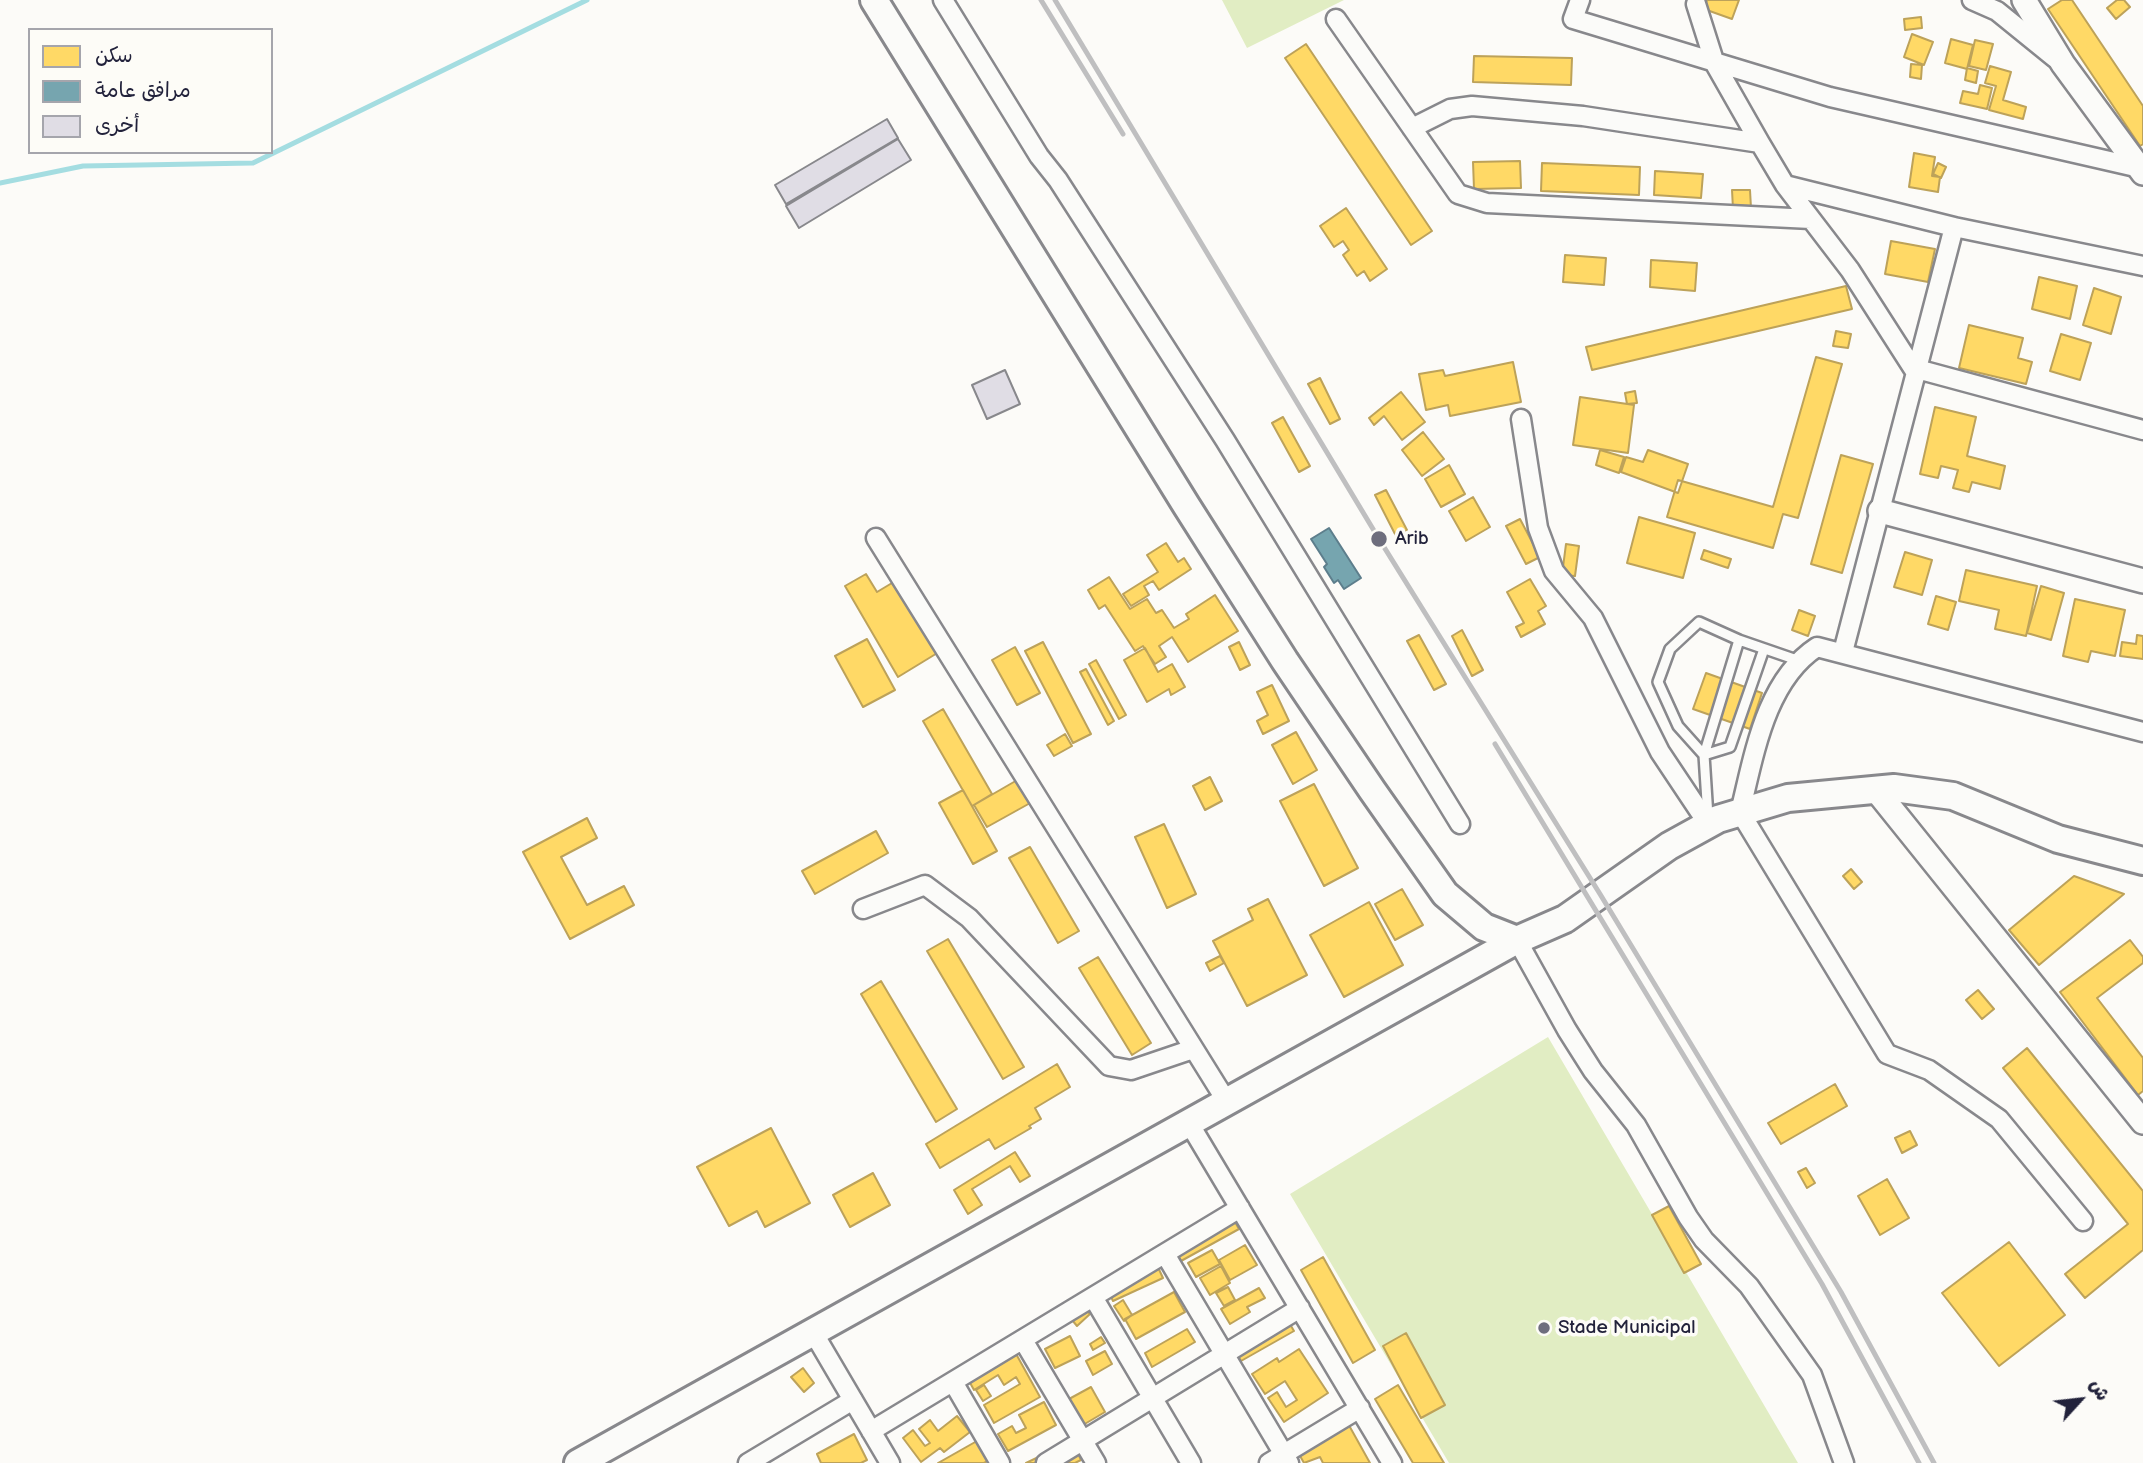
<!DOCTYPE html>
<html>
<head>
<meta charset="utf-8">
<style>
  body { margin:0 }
  #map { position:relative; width:2143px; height:1463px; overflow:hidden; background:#fcfbf8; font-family:"Balsamiq Sans","Playpen Sans Arabic",sans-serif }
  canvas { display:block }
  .legend { position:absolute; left:28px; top:28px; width:245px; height:126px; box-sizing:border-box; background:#fdfcf7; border:2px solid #a5a5ac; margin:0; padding:9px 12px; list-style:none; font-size:21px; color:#22223b }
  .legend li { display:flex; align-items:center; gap:14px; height:35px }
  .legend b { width:35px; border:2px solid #a5a5ac }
  .north { position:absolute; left:2045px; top:1365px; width:70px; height:70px; -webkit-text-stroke:5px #fdfcf7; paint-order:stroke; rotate:63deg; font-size:19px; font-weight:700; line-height:28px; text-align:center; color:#22223b }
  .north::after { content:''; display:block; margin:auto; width:24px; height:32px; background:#22223b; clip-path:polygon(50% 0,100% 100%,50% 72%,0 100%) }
</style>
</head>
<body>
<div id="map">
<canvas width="2143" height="1463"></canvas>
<ul class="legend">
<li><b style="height:19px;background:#ffd966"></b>سكن</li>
<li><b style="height:19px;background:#76a5af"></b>مرافق عامة</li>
<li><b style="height:19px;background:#e0dde5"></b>أخرى</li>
</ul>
<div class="north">ش</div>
</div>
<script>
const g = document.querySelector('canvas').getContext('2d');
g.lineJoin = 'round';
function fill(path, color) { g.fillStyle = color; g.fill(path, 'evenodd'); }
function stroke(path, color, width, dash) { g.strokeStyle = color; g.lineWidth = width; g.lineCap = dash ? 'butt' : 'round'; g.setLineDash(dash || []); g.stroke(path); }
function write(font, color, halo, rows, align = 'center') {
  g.font = font + ' "Balsamiq Sans",sans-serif'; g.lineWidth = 7; g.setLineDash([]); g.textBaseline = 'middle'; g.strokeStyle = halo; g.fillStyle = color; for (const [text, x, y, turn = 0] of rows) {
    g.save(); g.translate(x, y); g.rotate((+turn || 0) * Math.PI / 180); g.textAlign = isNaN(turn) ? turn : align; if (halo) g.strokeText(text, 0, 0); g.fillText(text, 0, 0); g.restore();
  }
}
const green = new Path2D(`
  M1222,0H1344L1247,48Z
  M1548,1037L1798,1463H1449L1290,1194Z`);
const homes = new Path2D(`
  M1707,0H1739L1732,19L1704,9Z
  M2062,0H2072L2143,106V144L2140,146L2048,9Z
  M2117,0H2124L2130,7L2116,19L2107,8Z
  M1921,17L1922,28L1905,30L1904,19Z
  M1912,34L1933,42L1924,65L1904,57Z
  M1951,39L1973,45L1967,69L1945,63Z
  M1975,40L1993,44L1986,70L1969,66Z
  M1306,44L1432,231L1411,245L1285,58Z
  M1474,56L1572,58L1571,85L1473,82Z
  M1911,64L1922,65L1921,79L1910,77Z
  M1990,66L2011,72L2003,100L2026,107L2023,119L1989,110L1996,86L1985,83Z
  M1967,68L1978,71L1976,83L1965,80Z
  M1980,85L1992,88L1987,109L1960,103L1963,91L1978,94Z
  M1914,153L1935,157L1932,176L1940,177L1938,192L1909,187Z
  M1520,161L1521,188L1474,189L1473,162Z
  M1542,163L1640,167L1639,195L1541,191Z
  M1938,163L1946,167L1941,178L1933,174Z
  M1655,171L1703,174L1701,198L1654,195Z
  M1732,190H1750L1751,208L1733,209Z
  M1346,208L1387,269L1370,281L1364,271L1357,276L1343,255L1349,250L1343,241L1334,247L1320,226Z
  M1891,241L1935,249L1928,282L1885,274Z
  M1565,255L1606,258L1604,285L1563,282Z
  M1651,260L1697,263L1695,291L1650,287Z
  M2039,277L2077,286L2070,319L2032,309Z
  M1846,286L1852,309L1592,370L1586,347Z
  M2094,288L2121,297L2111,334L2083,325Z
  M1969,325L2023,338L2018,358L2032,362L2026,384L1959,368Z
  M1836,331L1851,334L1848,348L1833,346Z
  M2061,334L2091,343L2080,380L2050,371Z
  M1816,357L1842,364L1798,518L1783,514L1773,548L1667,517L1678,480L1773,507Z
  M1513,362L1521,402L1450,416L1448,405L1426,410L1419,374L1443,370L1445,376Z
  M1320,378L1340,419L1330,424L1308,384Z
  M1635,391L1637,403L1627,404L1625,393Z
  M1401,392L1425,422L1402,440L1384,416L1374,425L1369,418Z
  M1580,397L1634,405L1628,453L1573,445Z
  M1935,407L1976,417L1967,456L2005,466L2000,489L1972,482L1969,492L1953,488L1958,470L1941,466L1938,478L1920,474Z
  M1283,417L1310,466L1299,472L1272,423Z
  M1423,432L1444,459L1422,476L1402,450Z
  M1600,450L1624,457L1619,473L1596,465Z
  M1648,450L1688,464L1678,493L1621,472L1626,457L1643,462Z
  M1841,455L1873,464L1842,573L1811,564Z
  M1449,465L1465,494L1441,507L1425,479Z
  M1386,490L1407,530L1396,536L1375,495Z
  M1473,497L1490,527L1466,541L1449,511Z
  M1639,517L1695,533L1683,578L1627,563Z
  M1520,519L1540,557L1526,564L1506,526Z
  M1166,543L1178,562L1184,558L1191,569L1159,590L1153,581L1144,586L1149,595L1131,606L1123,594L1158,572L1147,555Z
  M1566,544L1579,546L1575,576L1562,575Z
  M1704,550L1731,559L1728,568L1701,559Z
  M1905,552L1932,560L1922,595L1894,587Z
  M1966,570L2037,586L2026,636L1995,629L1999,610L1959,601Z
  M866,574L877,592L897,580L939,652L898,677L845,586Z
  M1109,577L1130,609L1147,599L1156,613L1162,610L1174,628L1189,619L1186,614L1215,595L1238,631L1188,662L1172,637L1159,646L1166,657L1155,664L1143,646L1135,651L1105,605L1099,609L1088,590Z
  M1530,579L1546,606L1538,611L1545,624L1521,637L1516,627L1524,623L1507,592Z
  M2041,586L2064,593L2051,640L2027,633Z
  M1936,596L1956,602L1948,630L1928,624Z
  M2075,599L2125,610L2115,656L2091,651L2088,662L2063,656Z
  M1799,610L1815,616L1808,636L1792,630Z
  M1462,630L1483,670L1472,676L1452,636Z
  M1419,635L1446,684L1434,690L1407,641Z
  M2137,635L2143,636V659L2120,656L2122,642L2136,644Z
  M867,639L895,690L863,707L835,656Z
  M1043,642L1091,734L1073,743L1025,651Z
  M1239,642L1250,665L1240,670L1229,647Z
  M1015,647L1040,693L1017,705L992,660Z
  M1145,648L1158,672L1172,664L1185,687L1171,695L1169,689L1147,702L1124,660Z
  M1096,660L1126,715L1119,719L1089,664Z
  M1086,669L1114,721L1108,725L1080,672Z
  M1706,673L1762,693L1750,729L1693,709Z
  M1272,685L1289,721L1263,734L1257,721L1268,715L1257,692Z
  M943,709L992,794L972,806L923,721Z
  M1296,732L1317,770L1293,784L1272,745Z
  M1065,734L1072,746L1054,756L1047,745Z
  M1210,777L1222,801L1205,810L1193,786Z
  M1019,779L1032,802L987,827L974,805Z
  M1314,784L1358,868L1324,886L1280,801Z
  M963,790L997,851L973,864L939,803Z
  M587,818L597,838L561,857L587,905L624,886L634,905L570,939L523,852Z
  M1164,824L1196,894L1167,908L1135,837Z
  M876,831L888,853L815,894L802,871Z
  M1030,847L1079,931L1058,943L1009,858Z
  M1851,869L1862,882L1854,889L1843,876Z
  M2074,876L2124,894L2039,965L2009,930Z
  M1402,889L1423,925L1395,940L1375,904Z
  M1268,899L1307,975L1247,1006L1213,941L1253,920L1248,909Z
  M1369,902L1403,965L1344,997L1310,935Z
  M948,939L1024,1067L1003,1079L927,951Z
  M2130,940L2143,957V963L2097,998L2143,1058V1091L2138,1095L2060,992Z
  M1220,956L1224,963L1210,971L1206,963Z
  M1098,957L1151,1043L1132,1055L1079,968Z
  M881,981L957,1109L936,1122L861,994Z
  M1978,990L1994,1009L1982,1019L1966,1000Z
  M2027,1048L2143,1191V1250L2085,1298L2065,1274L2128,1224L2003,1068Z
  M1057,1064L1070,1087L1035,1108L1041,1119L1029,1126L1031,1128L995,1149L989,1139L940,1168L926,1144Z
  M1835,1084L1847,1106L1781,1144L1768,1123Z
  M771,1128L810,1203L765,1227L757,1211L729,1226L697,1167Z
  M1910,1131L1917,1145L1902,1153L1895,1138Z
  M1015,1152L1030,1176L1020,1182L1010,1166L972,1189L982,1205L968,1214L954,1190Z
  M1806,1168L1815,1183L1807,1188L1798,1172Z
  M873,1173L890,1205L850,1227L833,1195Z
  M1887,1179L1909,1218L1880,1235L1858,1196Z
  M1669,1206L1701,1264L1684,1273L1652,1215Z
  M1228,1210L1239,1229L1181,1261L1174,1248Z
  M2009,1242L2065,1315L1999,1366L1942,1293Z
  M1245,1245L1257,1265L1230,1280L1219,1260Z
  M1212,1250L1220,1264L1196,1277L1188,1263Z
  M1323,1257L1375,1350L1353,1363L1301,1270Z
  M1156,1263L1163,1278L1113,1301L1106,1286Z
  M1221,1266L1230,1283L1210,1295L1200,1278Z
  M1228,1287L1235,1300L1224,1306L1216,1293Z
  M1259,1288L1265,1298L1247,1307L1250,1312L1230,1324L1221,1309Z
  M1174,1292L1185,1312L1136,1339L1125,1319Z
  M1123,1300L1132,1315L1124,1321L1114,1306Z
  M1080,1304L1090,1314L1077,1326L1068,1315Z
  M1284,1314L1294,1331L1241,1361L1231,1344Z
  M1187,1329L1195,1342L1152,1367L1145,1353Z
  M1406,1333L1445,1405L1421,1418L1383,1346Z
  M1070,1336L1080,1356L1055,1368L1045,1349Z
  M1101,1337L1105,1343L1093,1350L1090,1344Z
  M1010,1343L1040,1397L994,1423L984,1405L1020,1384L1016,1377L1004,1385L998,1375L974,1390L963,1370Z
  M1299,1349L1328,1393L1284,1422L1268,1398L1277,1392L1286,1407L1297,1400L1285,1381L1265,1394L1252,1374L1277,1358L1279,1362Z
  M1105,1351L1112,1364L1093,1375L1086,1361Z
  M803,1368L814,1383L804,1392L791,1377Z
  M984,1385L991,1396L983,1401L976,1390Z
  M1398,1385L1444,1463H1413L1375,1399Z
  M1091,1387L1105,1412L1083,1425L1069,1399Z
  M1044,1402L1056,1425L1008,1451L998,1434L1012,1426L1016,1433L1026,1428L1019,1415Z
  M1341,1411L1370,1463H1323L1320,1457L1304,1463L1295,1447Z
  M957,1416L970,1432L944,1452L940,1448L921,1462L903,1438L913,1430L925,1446L930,1443L919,1429L930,1420L938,1431Z
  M854,1434L867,1460L861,1463H821L817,1454Z
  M984,1437L995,1457L984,1463H938Z
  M1072,1441L1081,1460L1075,1463H1026Z`);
const public = new Path2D(`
  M1329,528L1361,578L1344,589L1338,580L1334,583L1324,567L1327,564L1311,539Z`);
const stream = new Path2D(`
  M0,183L83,166L253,163L587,0`);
const building = new Path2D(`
  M887,119L898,138L786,204L775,185Z
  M898,139L911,160L799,228L786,206Z
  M1005,370L1020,404L987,419L972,385Z`);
const service = new Path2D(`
  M1739,640L1699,622L1670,649L1658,682L1678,726L1704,755L1730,747L1764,649
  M1708,817L1704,755L1739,640L1797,660`);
const minor = new Path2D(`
  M943,0L1039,156L1058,180L1225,440L1460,824
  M1580,0L1573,19L1830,97L2140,168
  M1972,0L1997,11L2055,58
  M1696,4L1715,64L1760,143L1785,185L1850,270L1916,373
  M1336,19L1458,194L1487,203L1811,219
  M1412,128L1450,109L1472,106L1583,116L1760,143
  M1785,185L1954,227L2143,266
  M1917,369L2143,430
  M1521,419L1538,528L1554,571L1593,618L1660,752L1708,824
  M876,538L1227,1102
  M1843,652L1954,227
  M863,909L925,885L969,918L1109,1066L1131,1070L1193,1049
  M1517,940L1567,1030L1593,1071L1636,1125L1688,1217L1704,1240L1749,1286L1812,1375L1844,1463
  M1189,1123L1392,1463
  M2083,1221L1999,1119L1929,1070L1887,1054L1740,812C1754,756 1765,681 1817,647L2143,732
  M1165,1254L1289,1463
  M1093,1297L1191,1463
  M813,1332L890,1463
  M1023,1340L1096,1463
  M953,1382L1000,1463
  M871,1431L1240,1208
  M748,1463L853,1400
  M1046,1463L1300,1308
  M1269,1463L1360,1408`);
const tertiary = new Path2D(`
  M2024,0L2063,64L2143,173
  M1880,511L2143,581
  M1876,790L2143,1122`);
const secondary = new Path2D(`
  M874,0L1186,505L1285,661L1372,790L1445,894L1484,927L1517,940L1565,919L1669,846L1718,819L1788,798L1894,788L1953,796L2058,839L2143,861
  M578,1463L1517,940`);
const rail = new Path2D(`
  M1041,0L1123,134
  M1055,0L1379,539L1600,894L1841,1292L1934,1463
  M1495,744L1822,1284L1919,1463`);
const markers = [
  [1379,539,9,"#6e6e7d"],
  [1544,1328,7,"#6e6e7d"]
];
const poiNames = [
  ["Arib",1395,539],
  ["Stade Municipal",1558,1328]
];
fill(green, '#e1edc3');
fill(homes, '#ffd966');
stroke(homes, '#bda259', 2);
fill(public, '#76a5af');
stroke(public, '#5d7e8c', 2);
stroke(stream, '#a4dde1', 5);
fill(building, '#e0dde5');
stroke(building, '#88888c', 2);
stroke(service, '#88888c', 14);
stroke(minor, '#88888c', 23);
stroke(tertiary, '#88888c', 28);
stroke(secondary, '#88888c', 32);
stroke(service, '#fbfbf9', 9);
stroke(minor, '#fbfbf9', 18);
stroke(tertiary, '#fbfbf9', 23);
stroke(secondary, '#fbfbf9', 26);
stroke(rail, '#bfbfc0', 5);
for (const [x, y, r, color] of markers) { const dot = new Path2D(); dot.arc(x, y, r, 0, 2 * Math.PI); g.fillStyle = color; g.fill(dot); stroke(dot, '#fdfcf7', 2.5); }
write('19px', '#22223b', '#fdfcf7', poiNames, 'left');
</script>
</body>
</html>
